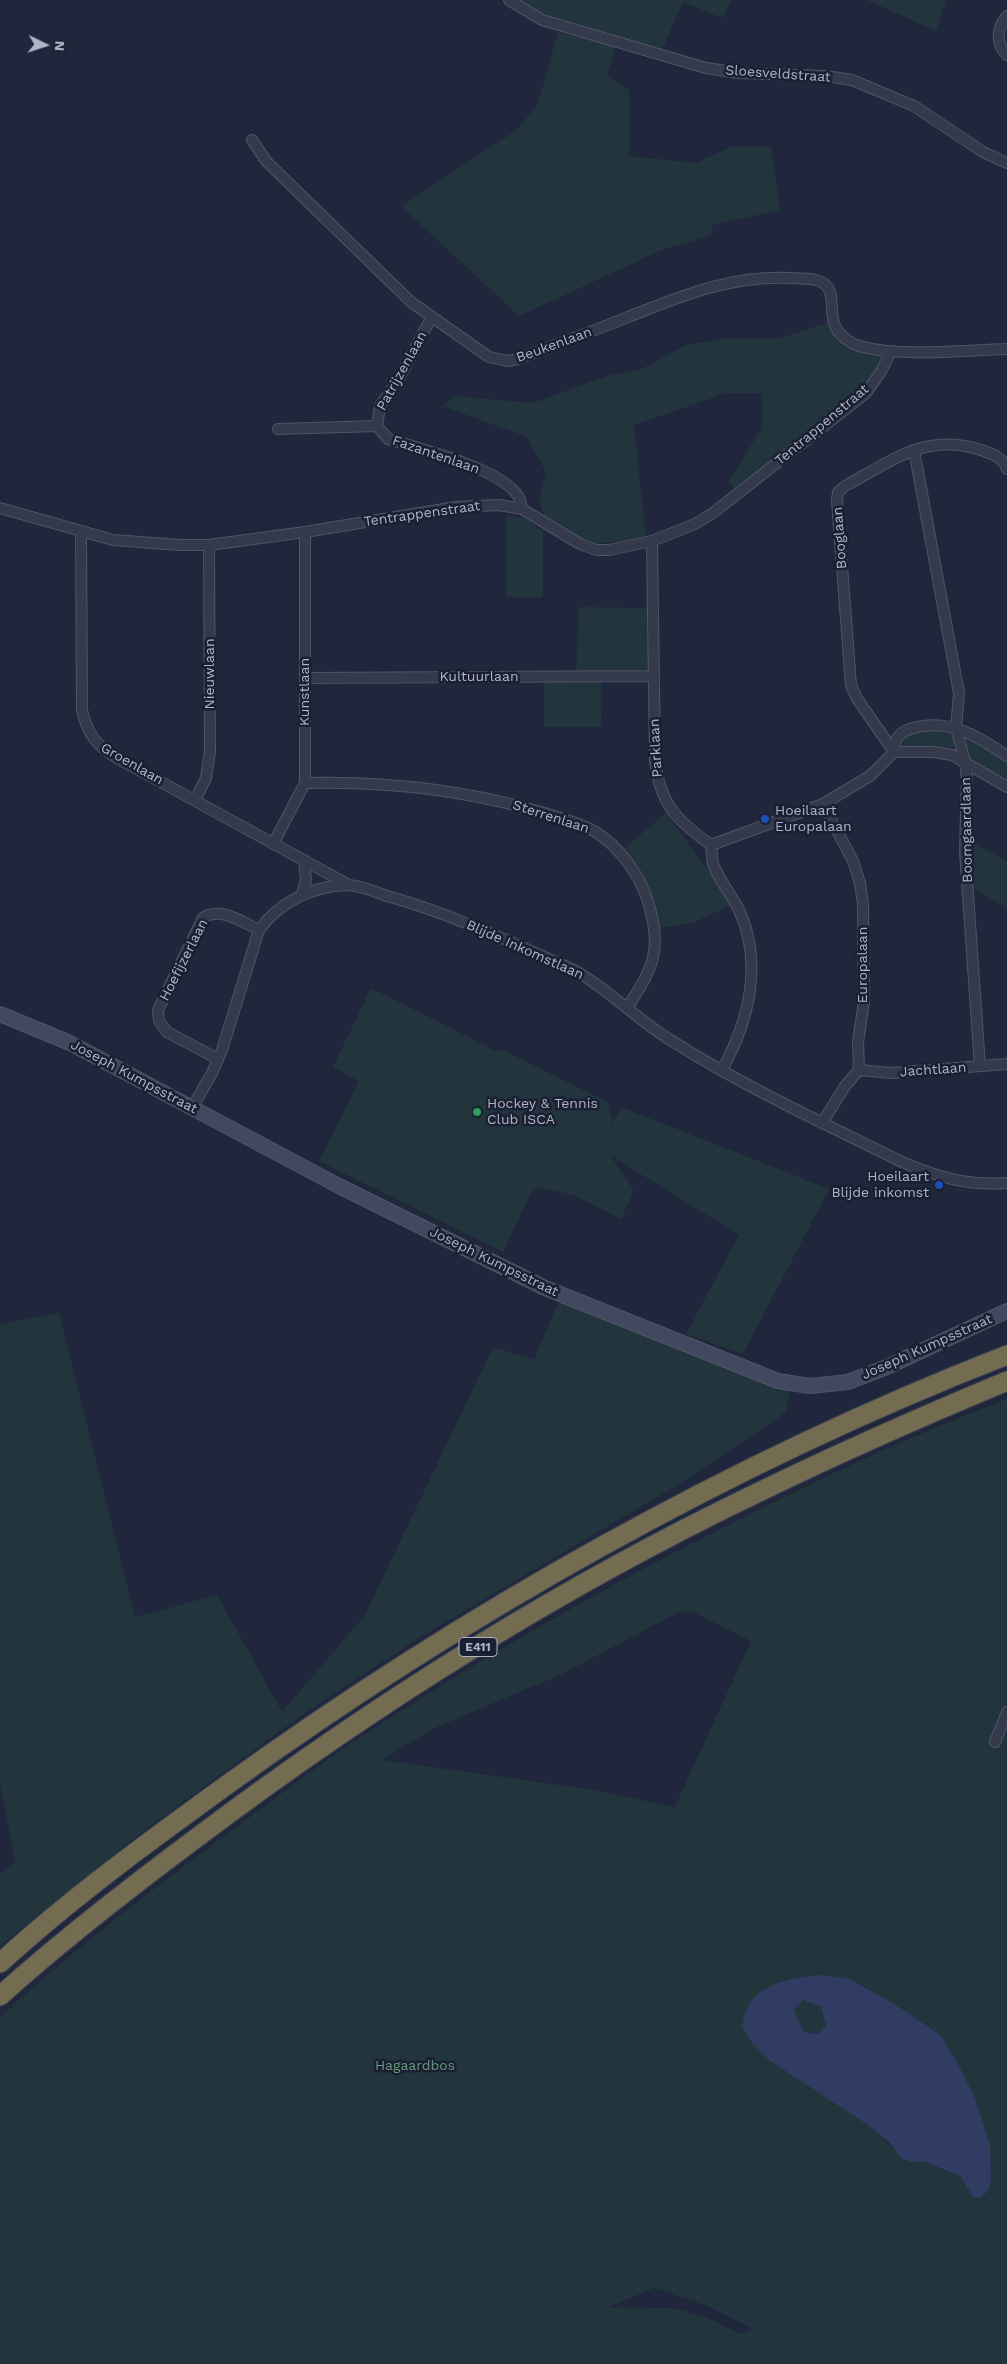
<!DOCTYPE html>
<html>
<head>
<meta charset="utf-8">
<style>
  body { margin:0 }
  #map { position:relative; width:1007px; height:2364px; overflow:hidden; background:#20273c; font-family:"Work Sans",sans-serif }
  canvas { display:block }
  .north { position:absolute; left:20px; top:20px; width:50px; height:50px; -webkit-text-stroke:4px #1a1f31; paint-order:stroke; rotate:94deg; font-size:14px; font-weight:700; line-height:20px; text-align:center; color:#afb4c8 }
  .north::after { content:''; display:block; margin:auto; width:18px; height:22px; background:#afb4c8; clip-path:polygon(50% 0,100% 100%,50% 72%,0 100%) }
</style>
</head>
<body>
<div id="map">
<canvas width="1007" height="2364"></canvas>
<div class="north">N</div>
</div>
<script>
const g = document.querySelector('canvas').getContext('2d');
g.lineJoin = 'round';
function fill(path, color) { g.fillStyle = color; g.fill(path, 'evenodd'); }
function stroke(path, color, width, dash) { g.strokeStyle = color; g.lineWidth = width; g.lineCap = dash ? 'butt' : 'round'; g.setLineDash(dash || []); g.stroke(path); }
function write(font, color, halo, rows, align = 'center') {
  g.font = font + ' "Work Sans",sans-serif'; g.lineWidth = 5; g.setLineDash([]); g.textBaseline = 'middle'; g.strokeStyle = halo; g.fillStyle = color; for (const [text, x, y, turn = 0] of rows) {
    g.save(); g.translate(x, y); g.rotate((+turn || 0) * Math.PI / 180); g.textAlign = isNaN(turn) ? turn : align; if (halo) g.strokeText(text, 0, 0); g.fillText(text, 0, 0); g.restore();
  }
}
const green = new Path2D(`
  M518,0H731L722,18L683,2L662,50L541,14Z
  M867,0H946L936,31Z
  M558,32L616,46L607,75L629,90V156L696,163L730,147L771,146L780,210L713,225L710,236L664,249L519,316L401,206L517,130L538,104Z
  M827,323L848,348L884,355L864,387L736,489L728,482L762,428V393H726L634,425L646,539L593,544L546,519L539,502L546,472L527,437L443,406L453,396L533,403L607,376L642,369L686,345L729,338H780Z
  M506,515L524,518L543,531V597H506Z
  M579,607L650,608L649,671H576Z
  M562,681L602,682L601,727H544V682Z
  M934,729L951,735L954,745L951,750L903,749L901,742L907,734Z
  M972,738L1007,761V783L971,761L964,742Z
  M666,813L722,889L730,906L692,923L659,928C654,897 644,872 622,850Z
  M970,840L1007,862V908L972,887Z
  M371,988L494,1050L505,1051L607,1102L613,1122L600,1150L621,1107L829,1189L743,1354L686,1334L739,1235L610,1155L634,1191L621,1219L573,1195L538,1187L531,1193L503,1252L319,1161L359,1081L333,1067Z
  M559,1301L790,1388L786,1412L691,1477L417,1639L302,1715L137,1836L0,1946V1873L15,1862L0,1783V1324L59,1313L135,1617L217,1595L282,1712L365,1615L493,1347L534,1360Z
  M1007,1399V2364H0V2017C76,1947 159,1884 242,1823C276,1798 309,1772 343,1749C465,1667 593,1593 724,1527C816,1480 910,1436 1007,1399ZM681,1611L695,1613L751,1641L675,1807L594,1790L382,1760L432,1729L560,1675ZM787,1979L990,2145L987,2192L980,2197H973L960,2176L923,2161L902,2158C869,2117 813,2089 769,2060ZM654,2288L705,2305L753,2329L741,2334L706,2317L673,2308L608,2307Z
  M803,2000L821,2007L826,2025L818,2034L804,2032L792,2010Z`);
const water = new Path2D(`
  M822,1975L849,1979L893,2003L940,2035L958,2064L974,2096L990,2145L991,2182L987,2192L980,2198L973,2197L960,2176L923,2161L912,2162L902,2159L889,2142L868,2125L769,2060L752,2043L742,2027C744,2021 744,2013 747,2008C761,1981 794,1978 822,1975ZM803,2000L821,2007L826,2025L818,2034L804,2032L793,2010Z`);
const street = new Path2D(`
  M509,0L542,20L706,68L739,73L826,76L852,80L914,106L983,152L1007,163
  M1007,16C997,27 995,44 1007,55
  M252,140L267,162L411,302L489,357L508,361L518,359C555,345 591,332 628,317C684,295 731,275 792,278C801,279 811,278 819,281C839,288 827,313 836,328C841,337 853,345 863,347C903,357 965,350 1007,349
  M377,426L380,406L399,379L431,318
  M278,429L377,426L388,439C420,449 494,467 515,492C520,497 521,502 522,509
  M914,450L959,693L956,728L965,762L967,779L965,852L980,1066
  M0,508L113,540L180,545H209L305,532L456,507L499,505L522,509L580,544L596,550H609L652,541L695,524L713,513L866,393L882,370L891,351
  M81,531L82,710C87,734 97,746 117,758L349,885
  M652,541L655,760C660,804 676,820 711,845C712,851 712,858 713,864C718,879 731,894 738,908C764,962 749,1021 722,1070
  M305,678L653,676
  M894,752L856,697L851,685L837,501L838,492L845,486C892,461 926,432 981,450C993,454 1002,457 1007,469
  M894,752C894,740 898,733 910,729C947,717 978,736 1007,756
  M894,752H933L952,755L1007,787
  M305,783C383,781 458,789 534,810C554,816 575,821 594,831C619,846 640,875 648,902C663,950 653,968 627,1008
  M195,800L206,778L210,751L209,545
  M273,844L305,783V532
  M711,845L823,804L870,776L894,752
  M302,894L306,880L304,860
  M218,1059L167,1032L159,1021L158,1010L203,918C220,906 242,922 259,930
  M859,1070L891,1073L1007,1064
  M192,1108L212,1073L222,1050L259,930C279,902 313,886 347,885C360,885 375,892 387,896C452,914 513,943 574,970C610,990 637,1020 672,1041C745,1087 823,1123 900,1161C936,1177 968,1186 1007,1183
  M822,1123L845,1086L859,1070L858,1042L864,1002L863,904L860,883L853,861L823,804
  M995,1742L1007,1712`);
const secondary = new Path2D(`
  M0,1014L70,1043L339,1186L545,1288L778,1381L810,1386L848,1382L887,1367L1007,1311`);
const highway = new Path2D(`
  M0,1963C70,1899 148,1842 224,1787C463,1614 732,1462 1007,1355
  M0,1996C62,1940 128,1889 195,1839C370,1707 559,1588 757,1493C839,1453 923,1416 1007,1381`);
const markers = [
  [765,819,5,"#1a4fb4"],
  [477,1112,5,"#2e9e5b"],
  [939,1185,5,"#1a4fb4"]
];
const shields = [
  [478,1647,38]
];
const shieldNames = [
  ["E411",478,1647]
];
const streetNames = [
  ["Sloesveldstraat",778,74,4],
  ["Beukenlaan",554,345,-20],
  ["Patrijzenlaan",402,371,-61],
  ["Tentrappenstraat",822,425,-40],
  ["Fazantenlaan",436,455,19],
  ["Tentrappenstraat",422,514,-8],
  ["Booglaan",840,538,-94],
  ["Nieuwlaan",210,674,-90],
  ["Kultuurlaan",479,677],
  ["Kunstlaan",305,692,-90],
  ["Parklaan",656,748,-93],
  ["Groenlaan",132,764,30],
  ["Sterrenlaan",551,817,18],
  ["Boomgaardlaan",967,830,-91],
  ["Blijde Inkomstlaan",525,950,24],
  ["Hoefijzerlaan",184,960,-63],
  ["Europalaan",863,965,-90],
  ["Jachtlaan",933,1070,-4],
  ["Joseph Kumpsstraat",134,1077,28],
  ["Joseph Kumpsstraat",494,1262,26],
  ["Joseph Kumpsstraat",927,1347,-24]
];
const poiNames = [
  ["Hoeilaart",775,811],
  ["Europalaan",775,827],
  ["Hockey & Tennis",487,1104],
  ["Club ISCA",487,1120],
  ["Hoeilaart",929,1177,"right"],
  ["Blijde inkomst",929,1193,"right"]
];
const parkNames = [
  ["Hagaardbos",415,2066]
];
fill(green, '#22353d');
fill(water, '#313c62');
stroke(street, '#4f5467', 12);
stroke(secondary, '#4f5467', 16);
stroke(highway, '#3c4154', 21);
stroke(street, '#343a4c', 10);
stroke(secondary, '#424860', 14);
stroke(highway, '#736c51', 19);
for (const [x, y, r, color] of markers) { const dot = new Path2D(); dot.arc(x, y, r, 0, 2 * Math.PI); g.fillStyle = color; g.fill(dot); stroke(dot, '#1a1f31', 2); }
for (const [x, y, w] of shields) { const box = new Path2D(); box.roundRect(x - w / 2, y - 9.5, w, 19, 4); g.fillStyle = '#1a1f31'; g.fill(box); stroke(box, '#afb4c8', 1); }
write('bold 12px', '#afb4c8', null, shieldNames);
write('14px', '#afb4c8', '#1a1f31', streetNames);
write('14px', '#afb4c8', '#1a1f31', poiNames, 'left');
write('14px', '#659b7b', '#1a1f31', parkNames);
</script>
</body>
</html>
